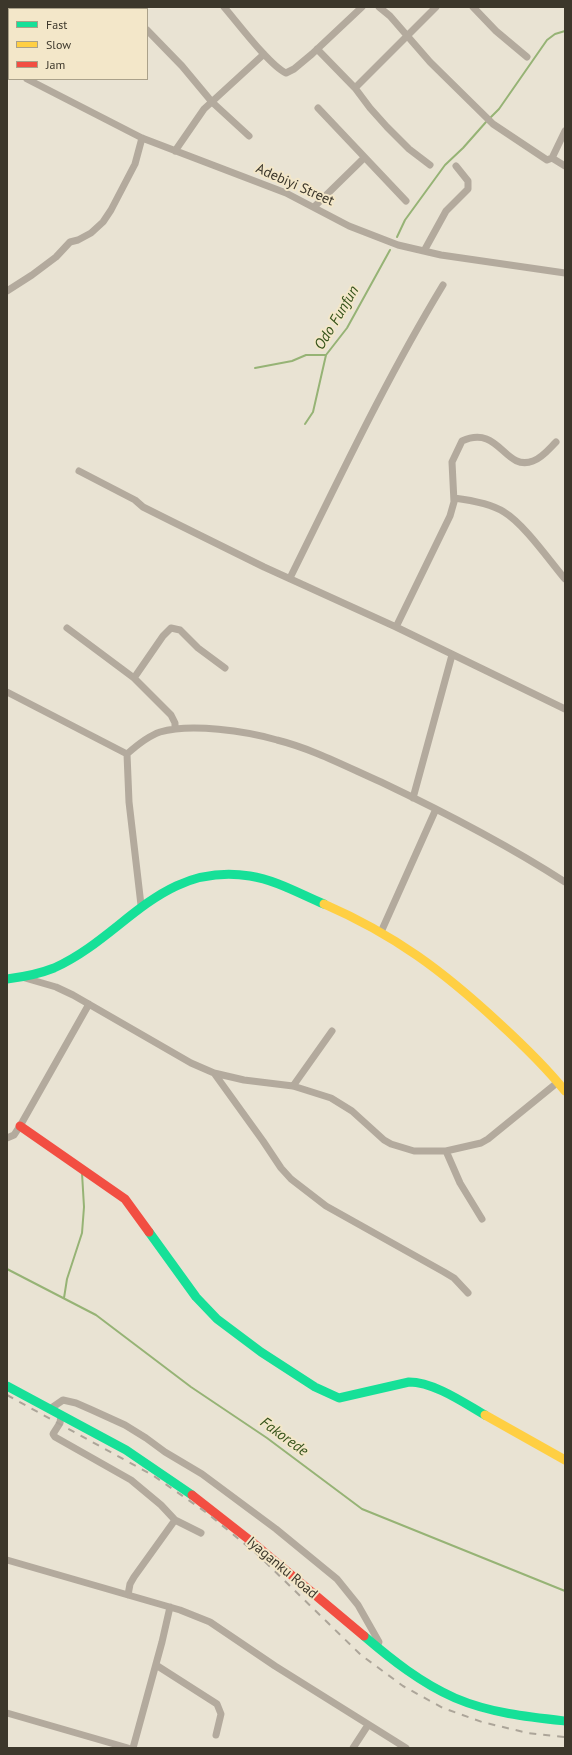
<!DOCTYPE html>
<html>
<head>
<meta charset="utf-8">
<style>
  body { margin:0 }
  #map { position:relative; width:572px; height:1755px; overflow:hidden; background:#e9e3d3; font-family:"PT Sans",sans-serif }
  canvas { display:block }
  .frame { position:absolute; inset:0; border:8px solid #3c372b; pointer-events:none }
  .legend { position:absolute; left:8px; top:8px; width:140px; height:72px; box-sizing:border-box; background:#f3e7c9; border:1px solid #aaa18a; margin:0; padding:5px 7px; list-style:none; font-size:12px; color:#3c372b }
  .legend li { display:flex; align-items:center; gap:8px; height:20px }
  .legend b { width:20px; border:1px solid #aaa18a }
</style>
</head>
<body>
<div id="map">
<canvas width="572" height="1755"></canvas>
<div class="frame"></div>
<ul class="legend">
<li><b style="height:5px;background:#16e098"></b>Fast</li>
<li><b style="height:5px;background:#ffcf43"></b>Slow</li>
<li><b style="height:5px;background:#f24e42"></b>Jam</li>
</ul>
</div>
<script>
const g = document.querySelector('canvas').getContext('2d');
g.lineJoin = 'round';
function stroke(path, color, width, dash) { g.strokeStyle = color; g.lineWidth = width; g.lineCap = dash ? 'butt' : 'round'; g.setLineDash(dash || []); g.stroke(path); }
function write(font, color, halo, rows, align = 'center') {
  g.font = font + ' "PT Sans",sans-serif'; g.lineWidth = 4; g.setLineDash([]); g.textBaseline = 'middle'; g.strokeStyle = halo; g.fillStyle = color; for (const [text, x, y, turn = 0] of rows) {
    g.save(); g.translate(x, y); g.rotate((+turn || 0) * Math.PI / 180); g.textAlign = isNaN(turn) ? turn : align; if (halo) g.strokeText(text, 0, 0); g.fillText(text, 0, 0); g.restore();
  }
}
const stream = new Path2D(`
  M490,118L499,109L547,40L555,34L565,31
  M397,237L405,220L445,165L463,148L486,122
  M255,368L292,361L306,355H326
  M305,424L313,412L326,355L347,328L390,250
  M7,1269L96,1315L191,1387L267,1438L362,1509L565,1591
  M64,1298L67,1279L82,1233L84,1207L82,1173`);
const street = new Path2D(`
  M125,7L127,9
  M224,7C237,22 270,66 286,73L294,69L312,54L362,7
  M379,7L390,16L430,62L493,124L547,160L552,158L565,166
  M473,7L496,31L527,57
  M147,30L182,66L212,102L249,136
  M317,49L355,88L370,108L387,127L409,149L430,165
  M7,68L9,69
  M27,79L142,138L286,193L349,226L398,245L441,255L565,273
  M355,88L436,7
  M318,108L406,201
  M175,151L204,109L264,54
  M552,158L565,131
  M314,207L364,158
  M424,251L446,211L468,189V181L456,166
  M7,291L32,275L56,257L70,242L78,240L91,233L103,222L111,210L135,164L142,138
  M79,471L135,500L143,507L171,521L264,567L396,627L565,709
  M454,498C470,500 490,503 504,512C524,524 549,560 565,579
  M290,578C339,479 386,379 443,285
  M396,627L450,516L454,502L452,462L462,441C500,424 504,472 533,461C542,458 549,449 556,442
  M67,628L134,678L171,715L175,723V729
  M134,678L163,636L171,628L180,630L198,648L225,668
  M7,692L127,754
  M413,798L452,655
  M141,905L129,802L127,754C136,746 148,736 160,732C191,723 246,731 277,740C313,749 347,767 381,782C444,812 506,844 565,882
  M381,932L436,809
  M25,978L56,987L73,995L191,1063L214,1073L244,1080L293,1086L331,1098L352,1111L384,1140L391,1144L414,1151H446L481,1143L488,1139L558,1082
  M214,1073L263,1141L281,1168L291,1179L326,1206L444,1272L454,1278L468,1293
  M293,1086L332,1031
  M7,1138L14,1135L20,1126L89,1004
  M446,1151L460,1183L482,1219
  M50,1409L63,1400L76,1403L92,1410L125,1425L146,1438L165,1452L202,1474L276,1529L337,1579L358,1605L379,1642L377,1647
  M61,1415L60,1423L53,1434L55,1437L131,1480L161,1505L175,1520L201,1533
  M7,1560L180,1610L210,1622L275,1666L406,1748
  M128,1595L130,1584L134,1577L175,1520
  M156,1665L217,1704L221,1714L216,1735
  M7,1713L128,1748
  M133,1748L162,1642L170,1607
  M353,1748L368,1725`);
const fast = new Path2D(`
  M7,979C23,977 39,974 54,968C125,936 160,862 250,876C276,880 300,894 324,904
  M149,1232L196,1297L217,1319L261,1352L315,1387L339,1398L409,1382C434,1382 464,1403 485,1415
  M7,1386L126,1450L192,1495
  M364,1636C392,1660 421,1683 455,1698C490,1713 528,1717 565,1721`);
const slow = new Path2D(`
  M324,904C395,935 443,971 499,1023C523,1045 545,1066 565,1091
  M485,1415L565,1460`);
const jam = new Path2D(`
  M20,1126L125,1199L149,1232
  M192,1495L252,1542L364,1636`);
const rail = new Path2D(`
  M7,1395L154,1476L207,1513L257,1554L361,1655L403,1686L443,1708L482,1722L528,1733L565,1737`);
const streetNames = [
  ["Adebiyi Street",295,185,24],
  ["Iyaganku Road",282,1568,40]
];
const waterNames = [
  ["Odo Funfun",337,318,-59],
  ["Fakorede",284,1437,36]
];
stroke(stream, '#96b375', 2);
stroke(street, '#b3aa9d', 7);
stroke(fast, '#16e098', 9);
stroke(slow, '#ffcf43', 9);
stroke(jam, '#f24e42', 9);
stroke(rail, '#aca599', 2, [7, 7]);
write('14px', '#3c372b', '#f3e7c9', streetNames);
write('italic 15px', '#35531a', '#f3e7c9', waterNames);
</script>
</body>
</html>
